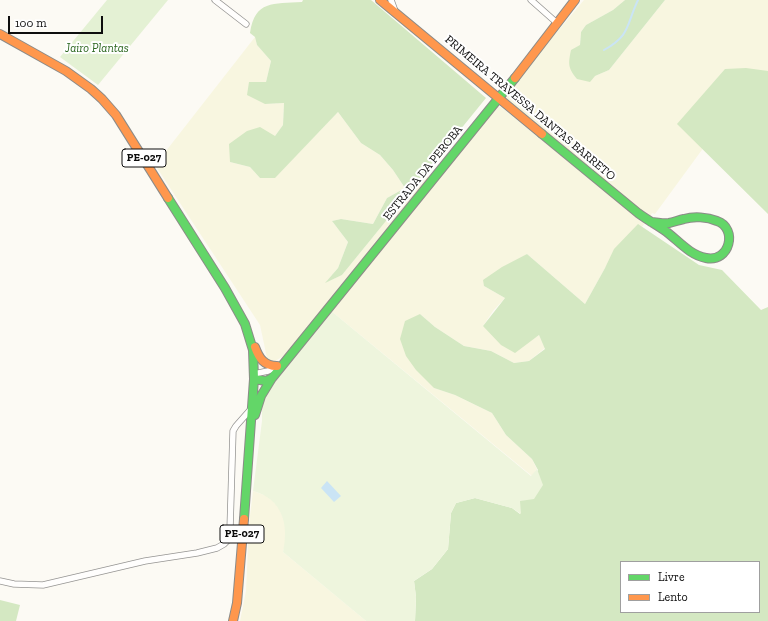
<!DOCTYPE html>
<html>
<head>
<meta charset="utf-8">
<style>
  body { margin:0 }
  #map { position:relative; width:768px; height:621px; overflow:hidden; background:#fcfaf4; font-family:"Zilla Slab",serif }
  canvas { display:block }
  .legend { position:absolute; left:620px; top:561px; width:140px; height:52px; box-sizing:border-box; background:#fff; border:1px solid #9f9f9f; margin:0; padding:5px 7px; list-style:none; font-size:12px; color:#0e0e0e }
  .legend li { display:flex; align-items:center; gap:8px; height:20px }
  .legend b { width:20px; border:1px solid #9f9f9f }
  .scale { position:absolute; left:8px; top:16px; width:95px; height:18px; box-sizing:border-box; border:2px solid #0e0e0e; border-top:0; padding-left:5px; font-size:12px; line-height:14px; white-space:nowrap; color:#0e0e0e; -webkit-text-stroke:3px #fff; paint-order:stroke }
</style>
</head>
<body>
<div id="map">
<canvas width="768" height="621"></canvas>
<ul class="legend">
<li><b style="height:5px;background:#63d668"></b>Livre</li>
<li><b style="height:5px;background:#ff974d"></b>Lento</li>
</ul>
<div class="scale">100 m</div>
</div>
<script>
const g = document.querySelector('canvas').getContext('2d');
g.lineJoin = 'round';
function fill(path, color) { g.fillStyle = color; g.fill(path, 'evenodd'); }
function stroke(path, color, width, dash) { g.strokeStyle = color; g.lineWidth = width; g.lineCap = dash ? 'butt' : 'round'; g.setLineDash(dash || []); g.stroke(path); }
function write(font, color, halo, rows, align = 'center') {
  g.font = font + ' "Zilla Slab",serif'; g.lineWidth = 4; g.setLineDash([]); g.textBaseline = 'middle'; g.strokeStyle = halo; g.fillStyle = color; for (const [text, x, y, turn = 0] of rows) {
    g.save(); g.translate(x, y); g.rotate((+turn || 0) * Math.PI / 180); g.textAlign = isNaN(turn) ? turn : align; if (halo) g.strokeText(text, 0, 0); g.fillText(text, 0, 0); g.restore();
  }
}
const farmland = new Path2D(`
  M584,0H625L613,10L586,25L581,32L580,45L595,76L609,70L665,0H768V73L737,102L655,214L652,213L649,219L593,172V168L588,165H584L502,97Z
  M255,37L257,45L271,61L266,82L265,104L284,103L283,125L275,136L230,162L250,167L260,178L275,177L338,112L361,143L380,155L393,170L405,188L387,198L373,224L341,219L332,221L348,242L338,268L326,282L342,275L424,174L430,178L289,353L275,361H269L267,358L260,325L155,165Z
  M496,107H501L634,215L641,222L645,223L642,227L638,225L605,268L585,304L527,254L484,286L505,298L493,311L483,326L528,342L539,335L545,348L529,361L514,363L491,351L464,346L435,327L420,314L434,388L455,395L492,413L506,435L532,459L537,469L532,476L330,310L334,306L338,305L340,299Z
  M253,491L267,496L273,501L280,509L286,526V541L283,552L366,621H240L246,591L249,524Z`);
const green = new Path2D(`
  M107,0H168L98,85L60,57Z`);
const forest = new Path2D(`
  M303,0H371L486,98L342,275L325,283L338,268L348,242L332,221L341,219L373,224L387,198L405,188L393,170L380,155L361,143L338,112L275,178H260L250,167L230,162L229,144L247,131L260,127L275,136L283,125L284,103L265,104L247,95L249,82H266L271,61L257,45L255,37L250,33C255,0 273,4 302,2Z
  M625,0H665L609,70L595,76L590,82L577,79C568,68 568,64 571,50L580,45L581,32L586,25L613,10Z
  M746,68L768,71V214L677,124L725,69Z
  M638,224L699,265L722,270L761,310L768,307V621H415L416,597L414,581L432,569L448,549L451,513L456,503L475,498L512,508L520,514V501L538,470L532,459L506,435L492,413L455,395L434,388L416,370L406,356L400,339L405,321L420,314L435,327L464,346L491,351L514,363L529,361L545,349L539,335L515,353L501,345L483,326L505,298L484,286L483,280L502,267L527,254L585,304L605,268L614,249ZM621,562H759V612H621Z
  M0,600L20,605L16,621H0Z`);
const pitch = new Path2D(`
  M330,310L531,476L537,469L543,485L534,499L520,501L521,514L512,508L475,498L456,503L451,513L448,549L432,569L414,581L416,597L415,621H366L283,552C289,525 283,499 253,491L262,421V405L264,400L271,387L295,354Z`);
const water = new Path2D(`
  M327,481L341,496L334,502L321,488Z`);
const stream = new Path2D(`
  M604,50C631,35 626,25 638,0`);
const street = new Path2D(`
  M215,0L246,24
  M391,0L395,11
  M531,0L557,23
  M254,374L268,371L276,367
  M0,581L14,584L43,585L145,561L197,553L217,548L224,544L227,541L230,529L233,431L236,426L251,409`);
const fast = new Path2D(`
  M542,134L638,213C646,219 655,224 664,230C677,239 689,255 706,258C730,263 738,228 717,221C707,217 694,216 684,219C679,220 674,222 669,223C663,224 657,222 651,222
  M168,198L225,288L245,324L253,350L254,379L244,519
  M254,379L266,381L272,378L515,78
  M255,415L261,396L272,378`);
const slow = new Path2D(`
  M380,0L542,134
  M0,34L66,71L91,89L102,99L116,115L168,198
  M515,78L575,0
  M255,347C259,358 264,366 277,366
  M233,621L237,603L244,519`);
const shields = [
  [144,158,44],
  [242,534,44]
];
const shieldNames = [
  ["PE-027",144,158],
  ["PE-027",242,534]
];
const parkNames = [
  ["Jairo Plantas",97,49]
];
const streetNames = [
  ["PRIMEIRA TRAVESSA DANTAS BARRETO",530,108,40],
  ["ESTRADA DA PEROBA",423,173,-51]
];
fill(farmland, '#f8f6e0');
fill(green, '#e4f1d4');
fill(forest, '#d4e8c2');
fill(pitch, '#eef5dd');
fill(water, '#cae4f5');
stroke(stream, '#cae4f5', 2);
stroke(street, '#959492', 7);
stroke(fast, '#8c8b88', 10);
stroke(slow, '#8c8b88', 10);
stroke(street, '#fffefd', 5.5);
stroke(fast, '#63d668', 8);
stroke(slow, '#ff974d', 8);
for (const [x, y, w] of shields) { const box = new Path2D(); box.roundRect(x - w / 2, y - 9, w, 18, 3); g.fillStyle = '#fff'; g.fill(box); stroke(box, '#0e0e0e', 1); }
write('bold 11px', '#0e0e0e', null, shieldNames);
write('italic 12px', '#2a661e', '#fff', parkNames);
write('12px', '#0e0e0e', '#fff', streetNames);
</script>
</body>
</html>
